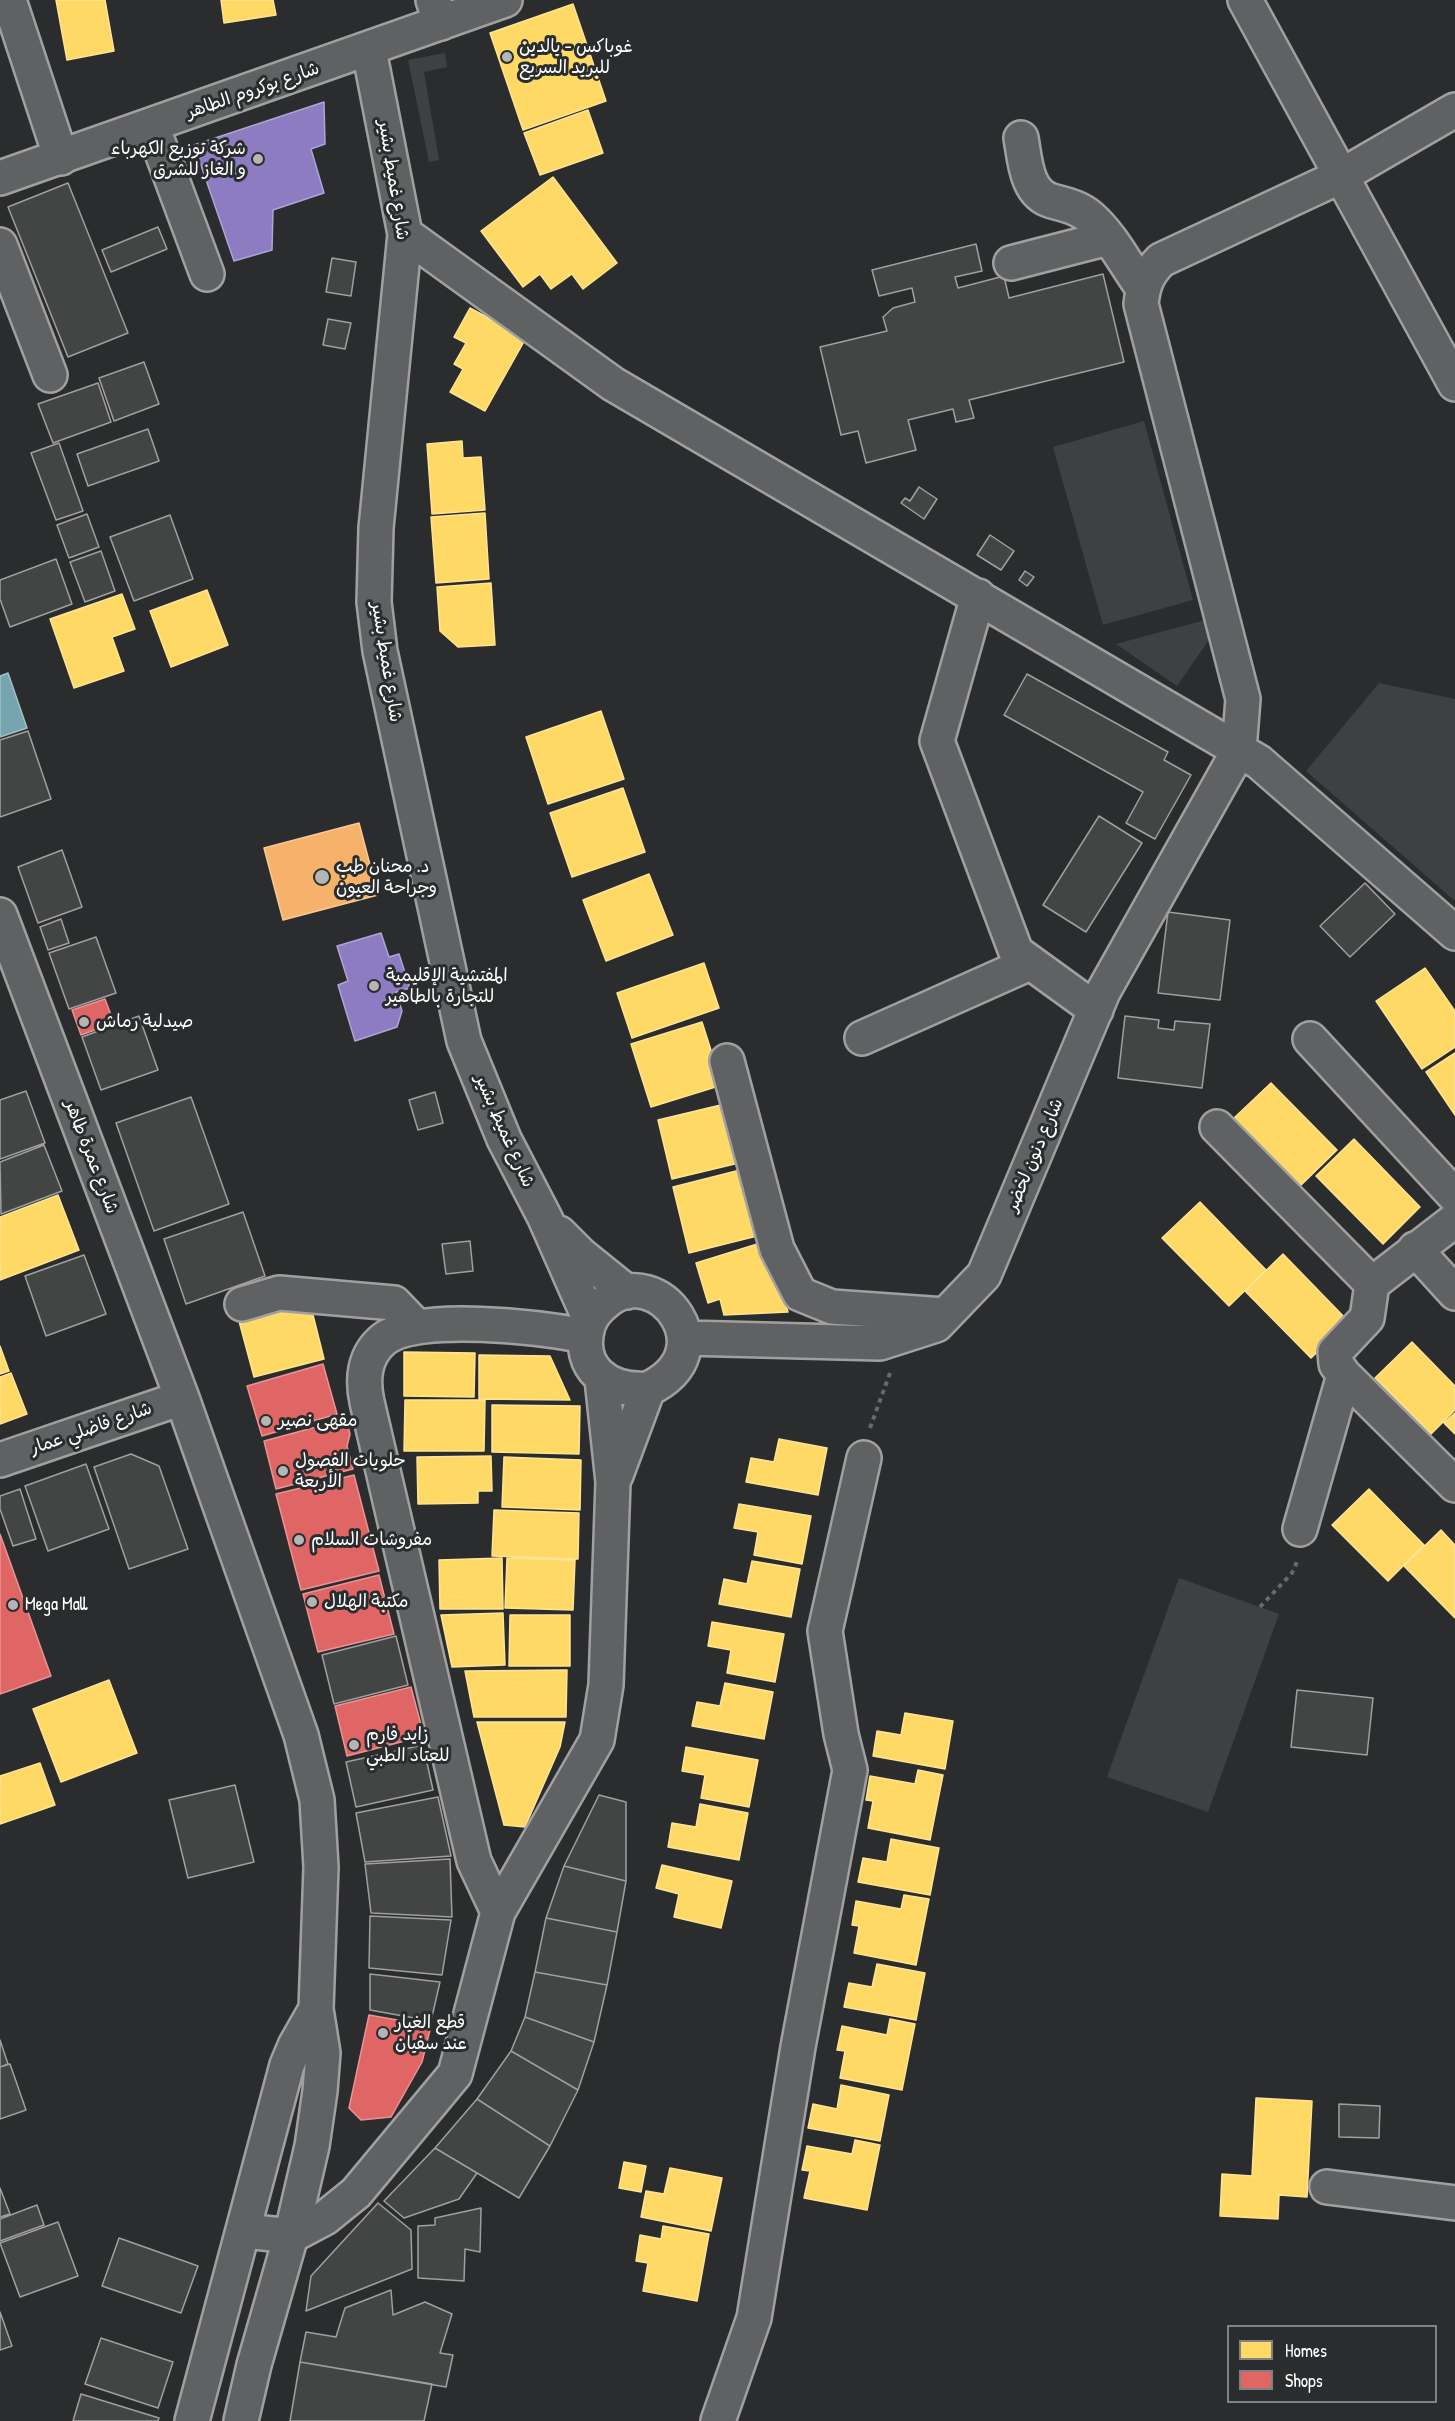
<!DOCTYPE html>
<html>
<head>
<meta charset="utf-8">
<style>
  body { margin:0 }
  #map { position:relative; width:1455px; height:2421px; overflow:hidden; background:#2b2c2d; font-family:"Patrick Hand",sans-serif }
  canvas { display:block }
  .legend { position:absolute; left:1227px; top:2325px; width:210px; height:78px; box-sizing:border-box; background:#2a2d2e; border:2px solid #7f8182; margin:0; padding:8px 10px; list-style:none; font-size:18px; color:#fff }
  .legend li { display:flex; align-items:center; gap:12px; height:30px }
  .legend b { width:30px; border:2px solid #7f8182 }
</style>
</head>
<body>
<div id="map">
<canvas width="1455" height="2421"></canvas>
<ul class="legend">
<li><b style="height:16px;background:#ffd966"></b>Homes</li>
<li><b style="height:16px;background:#e06666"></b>Shops</li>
</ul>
</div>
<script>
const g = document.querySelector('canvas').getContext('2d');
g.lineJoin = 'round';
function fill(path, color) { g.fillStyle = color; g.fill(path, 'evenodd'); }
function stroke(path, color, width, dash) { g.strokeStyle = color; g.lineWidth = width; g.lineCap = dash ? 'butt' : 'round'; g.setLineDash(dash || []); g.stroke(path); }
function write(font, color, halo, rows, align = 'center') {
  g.font = font + ' "Patrick Hand","Playpen Sans Arabic",sans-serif'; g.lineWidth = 6; g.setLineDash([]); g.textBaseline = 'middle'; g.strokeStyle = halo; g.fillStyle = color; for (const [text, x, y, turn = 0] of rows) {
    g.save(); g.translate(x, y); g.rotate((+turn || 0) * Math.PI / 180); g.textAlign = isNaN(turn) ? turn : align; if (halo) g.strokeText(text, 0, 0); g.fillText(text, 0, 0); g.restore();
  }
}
const green = new Path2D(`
  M445,53L447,67L424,72L439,160L429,162L408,60Z
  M1144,421L1193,600L1103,625L1053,447Z
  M1209,619L1213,634L1177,686L1116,644Z
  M1379,683L1455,699V901L1306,771Z
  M1179,1578L1279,1614L1208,1812L1107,1777Z`);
const homes = new Path2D(`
  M56,0H105L114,51L67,60Z
  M221,0H273L276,15L224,23Z
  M573,4L606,101L523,130L490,33Z
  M588,110L603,153L540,175L524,133Z
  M553,177L617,263L583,289L572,274L551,289L540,274L523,287L481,231Z
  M470,308L526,338L485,411L450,392L463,369L454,364L466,343L454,337Z
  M462,441L463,458L481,457L485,510L432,514L427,444Z
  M485,513L489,579L436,583L431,517Z
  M491,583L495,645L458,647L440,631L437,587Z
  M207,590L228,645L171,667L150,611Z
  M122,594L135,629L112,637L124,671L74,688L50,619Z
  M601,711L624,779L548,804L526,737Z
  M623,788L645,852L572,877L550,813Z
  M649,874L673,935L606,961L583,900Z
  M704,963L719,1008L632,1038L617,993Z
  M1425,968L1455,1011V1047L1422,1069L1376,1001Z
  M702,1022L722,1085L651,1107L631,1044Z
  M1455,1053V1115L1426,1072Z
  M1271,1083L1337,1150L1299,1187L1233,1119Z
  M729,1103L743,1162L672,1179L658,1120Z
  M1354,1139L1420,1207L1383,1244L1316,1176Z
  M748,1168L765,1234L689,1253L673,1187Z
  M58,1195L79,1250L0,1280V1217Z
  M1200,1202L1266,1270L1229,1306L1162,1238Z
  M767,1241L788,1312L724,1315L720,1299L708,1303L696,1263Z
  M1283,1254L1349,1322L1311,1358L1245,1291Z
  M310,1303L324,1359L254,1377L239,1321Z
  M1412,1342L1455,1386V1410L1431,1434L1375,1378Z
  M0,1346L9,1371L0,1374Z
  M404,1352L475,1353L474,1397L404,1396Z
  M479,1355L550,1356L570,1400L479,1399Z
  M11,1373L27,1414L0,1424V1377Z
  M405,1400H485L484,1451H404Z
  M492,1405L580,1406L579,1454L492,1452Z
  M1455,1413V1434L1444,1423Z
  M779,1439L827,1448L818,1495L746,1482L751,1458L774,1462Z
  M491,1456L492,1491H478V1503L418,1504L417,1457Z
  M504,1457L581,1460L580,1510L502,1507Z
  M1369,1489L1424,1545L1388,1581L1332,1525Z
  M739,1504L811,1516L802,1564L754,1555L758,1532L734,1528Z
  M494,1510L579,1513L578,1559L492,1556Z
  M1441,1530L1455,1545V1618L1404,1566Z
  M502,1558L503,1609H440L439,1560Z
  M507,1558L575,1560L573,1610L505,1608Z
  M752,1561L800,1569L791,1617L719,1604L724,1579L747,1584Z
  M503,1613L505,1665L452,1667L441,1615Z
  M510,1615H570V1666H509Z
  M712,1622L784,1634L775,1682L727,1673L731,1650L708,1646Z
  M567,1670L566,1717H474L465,1671Z
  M109,1680L137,1753L61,1782L33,1709Z
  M725,1683L773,1692L764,1739L692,1726L697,1702L720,1706Z
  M905,1713L953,1721L945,1769L873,1756L877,1731L901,1735Z
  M477,1722H565L560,1747L525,1827L504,1825Z
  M686,1747L758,1760L749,1807L701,1798L705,1775L682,1771Z
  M40,1763L55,1805L0,1824V1776Z
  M918,1770L943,1775L930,1840L868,1828L873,1801L866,1800L870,1776L915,1784Z
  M700,1804L748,1813L739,1860L668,1847L672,1823L696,1827Z
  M891,1839L939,1848L930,1895L858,1882L863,1858L887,1862Z
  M662,1865L732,1881L721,1928L674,1917L679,1894L656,1888Z
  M904,1895L929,1899L916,1965L854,1953L859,1926L852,1925L856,1901L901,1909Z
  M877,1964L925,1973L916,2020L844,2007L849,1983L872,1987Z
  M890,2019L915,2024L902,2090L840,2078L845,2051L837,2050L842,2026L887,2035Z
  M841,2085L889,2095L880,2141L808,2128L813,2104L837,2109Z
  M1256,2098L1312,2101L1307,2197L1279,2195L1278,2219L1220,2216L1222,2174L1252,2176Z
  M855,2140L880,2145L867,2210L804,2198L810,2171L802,2170L807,2146L852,2154Z
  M624,2162L646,2166L641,2192L619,2188Z
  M670,2168L722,2178L711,2231L641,2217L646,2191L664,2194Z
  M663,2226L709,2234L697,2301L643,2291L648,2263L636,2261L640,2235L661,2239Z`);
const shops = new Path2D(`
  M105,999L114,1023L81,1035L72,1010Z
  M323,1364L337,1414L262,1436L247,1386Z
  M346,1419L350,1434L347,1446L353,1469L276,1489L264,1441Z
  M354,1475L379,1571L301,1590L276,1494Z
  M0,1534L51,1676L0,1694Z
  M379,1575L394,1634L318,1652L303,1594Z
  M411,1687L424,1736L347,1756L335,1706Z
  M369,2015L431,2026L422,2062L391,2117L361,2120L349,2108Z`);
const offices = new Path2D(`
  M324,102L325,144L311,149L324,193L273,210L272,250L234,261L194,145Z
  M381,933L389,957L399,954L410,988L396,992L402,1011L397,1027L355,1041L338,985L348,981L337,946Z`);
const health = new Path2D(`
  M359,823L378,895L283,920L264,848Z`);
const public = new Path2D(`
  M8,673L27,728L0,737V676Z`);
const building = new Path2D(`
  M68,183L128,333L68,357L8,207Z
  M158,227L167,249L111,272L102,250Z
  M976,244L982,271L955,277L958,288L1004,276L1009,298L1103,274L1124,362L969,400L974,418L956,422L953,409L908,420L916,450L866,463L858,431L841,435L820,347L887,331L883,317L893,308L915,302L912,288L879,296L872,270Z
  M332,258L356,262L351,296L326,292Z
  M328,319L351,323L345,349L323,345Z
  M144,362L159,404L114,421L99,378Z
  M98,383L111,422L53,443L38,404Z
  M148,429L159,461L88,486L77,454Z
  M59,443L83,511L56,520L31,453Z
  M919,487L937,499L924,519L901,503L905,498L910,501Z
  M87,514L99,547L69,558L57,525Z
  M170,515L193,579L134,601L110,537Z
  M990,535L1014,551L1001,570L977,555Z
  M101,551L115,591L85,602L70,562Z
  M56,559L72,604L10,627L0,599V580Z
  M1025,571L1034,577L1027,586L1019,580Z
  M1027,674L1168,752L1164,760L1191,775L1155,839L1126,823L1143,792L1004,715Z
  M28,731L51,799L0,817V740Z
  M1099,816L1142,843L1086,932L1043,905Z
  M62,850L82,907L38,923L18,867Z
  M1365,883L1395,914L1350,957L1320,926Z
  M1168,912L1230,920L1220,1000L1158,993Z
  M61,919L69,943L48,950L40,927Z
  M96,937L116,993L69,1009L49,953Z
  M139,1016L158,1070L101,1090L82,1037Z
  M1125,1016L1159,1020L1158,1028L1174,1030L1175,1021L1210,1024L1202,1088L1118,1078Z
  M26,1091L45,1143L0,1159V1100Z
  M435,1092L443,1123L418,1130L409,1100Z
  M191,1097L229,1204L154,1231L116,1123Z
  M44,1145L62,1191L1,1214L0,1162Z
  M243,1212L265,1276L186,1304L164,1239Z
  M470,1241L473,1271L446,1274L442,1244Z
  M84,1255L106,1314L46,1336L25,1276Z
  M131,1454L159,1466L188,1549L129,1569L94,1467Z
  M86,1464L109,1529L48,1551L25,1486Z
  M20,1489L36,1539L13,1546L0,1509V1496Z
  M396,1636L408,1685L334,1704L322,1655Z
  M1297,1690L1373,1698L1367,1755L1291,1747Z
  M423,1745L433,1790L356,1807L346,1762Z
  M235,1785L254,1862L188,1878L169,1800Z
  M599,1795L626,1802V1881L564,1866Z
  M438,1797L451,1856L365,1862L356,1813Z
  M450,1859L452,1917L371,1913L365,1864Z
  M564,1866L626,1881L617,1932L546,1918Z
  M370,1916L451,1920L442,1975L369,1968Z
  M546,1918L617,1932L607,1985L535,1972Z
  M535,1972L607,1985L594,2042L525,2017Z
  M370,1974L440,1982L431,2021L370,2010Z
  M525,2017L594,2042L578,2090L511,2051Z
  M0,2040L8,2064L0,2067Z
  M511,2051L578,2090L550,2146L477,2099Z
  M10,2064L26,2110L0,2119V2067Z
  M477,2099L550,2146L519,2198L435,2148Z
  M1339,2104L1380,2106L1379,2138L1339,2137Z
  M435,2148L477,2173L459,2199L404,2218L384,2201Z
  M0,2188L10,2214L0,2217Z
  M378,2203L411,2230L412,2269L306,2311L311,2276Z
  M37,2205L44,2225L0,2241V2219Z
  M481,2208L480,2252L465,2249L464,2281L418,2278V2226L435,2225V2218Z
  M58,2222L78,2276L20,2297L0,2243Z
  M119,2238L198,2266L181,2313L102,2286Z
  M391,2290L393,2315L425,2302L452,2314L440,2353L453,2355L446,2387L300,2362L306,2332L336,2337L345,2308Z
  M0,2312L12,2346L0,2350Z
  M101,2338L173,2362L158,2408L85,2384Z
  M300,2362L432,2384L424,2421H290Z
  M81,2394L159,2418L158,2421H73Z`);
const path = new Path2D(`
  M870,1428L890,1373
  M1260,1607L1292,1573L1297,1562`);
const minor = new Path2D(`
  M9,0L61,158
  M433,0L441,23
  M1245,0L1455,384
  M369,50L405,234L376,528L374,602L380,651L464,1041L504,1139L545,1218L590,1320
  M152,126L207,274
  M1021,138C1025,160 1026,194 1052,201C1066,205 1078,207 1090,217C1111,235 1126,265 1142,287
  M405,234L613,384L1259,762L1455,933
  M0,245L50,375
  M1011,263L1108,238
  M978,596L937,741L1016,952L1096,1010
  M862,1038L1030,963
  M1310,1039L1455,1196
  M727,1061L777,1249L800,1294L832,1307L945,1315
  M1217,1127L1372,1284
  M1455,1220L1372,1284L1367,1318L1335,1352L1336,1364L1344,1375L1455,1485
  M559,1233L580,1254L627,1292
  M1415,1249L1455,1293
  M242,1304L279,1293L394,1303L417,1327
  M685,1338L880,1343L936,1325L984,1275L1103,992L1239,750L1243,699L1141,304C1143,285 1147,274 1161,260L1341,176L1455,110
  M616,1475L648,1389C728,1351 658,1262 608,1300C599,1307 591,1315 588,1326C576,1368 608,1392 648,1389
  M1300,1529L1344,1375
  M498,1912L474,1861L367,1402C362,1379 364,1355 384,1339C419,1312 543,1328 586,1336
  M1327,2187L1455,2203
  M245,2231L291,2236L325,2218L356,2193L455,2074L498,1912L597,1740L606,1685L613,1482L602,1379
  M718,2421L754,2318L798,2047L850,1770L841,1734L825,1631L864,1458`);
const major = new Path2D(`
  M0,178L505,0
  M0,915L182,1398L301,1735L317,1800L321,1867L316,2009L323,2053L320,2091L312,2146L291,2236L254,2365L241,2421
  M0,1460L182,1398
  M192,2421L287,2065L295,2046L316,2009`);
const markers = [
  [507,57,6,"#b5b5b6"],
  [258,159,6,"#b5b5b6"],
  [322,877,8,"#b5b5b6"],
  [374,986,6,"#b5b5b6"],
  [84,1022,6,"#b5b5b6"],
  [266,1421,6,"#b5b5b6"],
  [283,1471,6,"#b5b5b6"],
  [299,1540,6,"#b5b5b6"],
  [312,1602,6,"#b5b5b6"],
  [13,1605,6,"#b5b5b6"],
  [354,1745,6,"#b5b5b6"],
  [383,2033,6,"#b5b5b6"]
];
const poiNames = [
  ["غوباكس - يالدين",519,47],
  ["للبريد السريع",519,68],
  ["شركة توزيع الكهرباء",246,149,"right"],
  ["و الغاز للشرق",246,170,"right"],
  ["د. محنان طب",336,867],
  ["وجراحة العيون",336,888],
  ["المفتشية الإقليمية",386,976],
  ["للتجارة بالطاهير",386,997],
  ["صيدلية رماش",96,1022],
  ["مقهى نصير",278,1421],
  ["حلويات الفصول",295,1461],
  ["الأربعة",295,1482],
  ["مفروشات السلام",311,1540],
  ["مكتبة الهلال",324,1602],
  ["Mega Mall",25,1605],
  ["زايد فارم",366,1735],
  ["للعتاد الطبي",366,1756],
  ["قطع الغيار",395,2023],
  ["عند سفيان",395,2044]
];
const streetNames = [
  ["شارع بوكروم الطاهر",253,91,-19],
  ["شارع غميط بشير",393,180,81],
  ["شارع غميط بشير",386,662,81],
  ["شارع غميط بشير",504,1131,66],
  ["شارع دنون لخضر",1035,1155,-67],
  ["شارع عمرة طاهر",91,1157,69],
  ["شارع فاضلي عمار",91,1429,-19]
];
fill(green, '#3e4142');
fill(homes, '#ffd966');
stroke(homes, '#ffe494', 1.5);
fill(shops, '#e06666');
stroke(shops, '#e99494', 1.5);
fill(offices, '#8e7cc3');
stroke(offices, '#b0a3d5', 1.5);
fill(health, '#f6b26b');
stroke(health, '#f9c997', 1.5);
fill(public, '#76a5af');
stroke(public, '#9fc0c7', 1.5);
fill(building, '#434444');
stroke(building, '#a0a0a0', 1.5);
stroke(minor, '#a0a0a0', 38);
stroke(major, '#a0a0a0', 38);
stroke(path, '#686969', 4, [4.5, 4.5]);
stroke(minor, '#606162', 33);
stroke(major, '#606162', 33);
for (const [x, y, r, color] of markers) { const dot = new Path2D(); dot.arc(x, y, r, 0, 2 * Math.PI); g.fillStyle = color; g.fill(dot); stroke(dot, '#2a2d2e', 2); }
write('18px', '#fff', '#2a2d2e', poiNames, 'left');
write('18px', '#fff', '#2a2d2e', streetNames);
</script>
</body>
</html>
